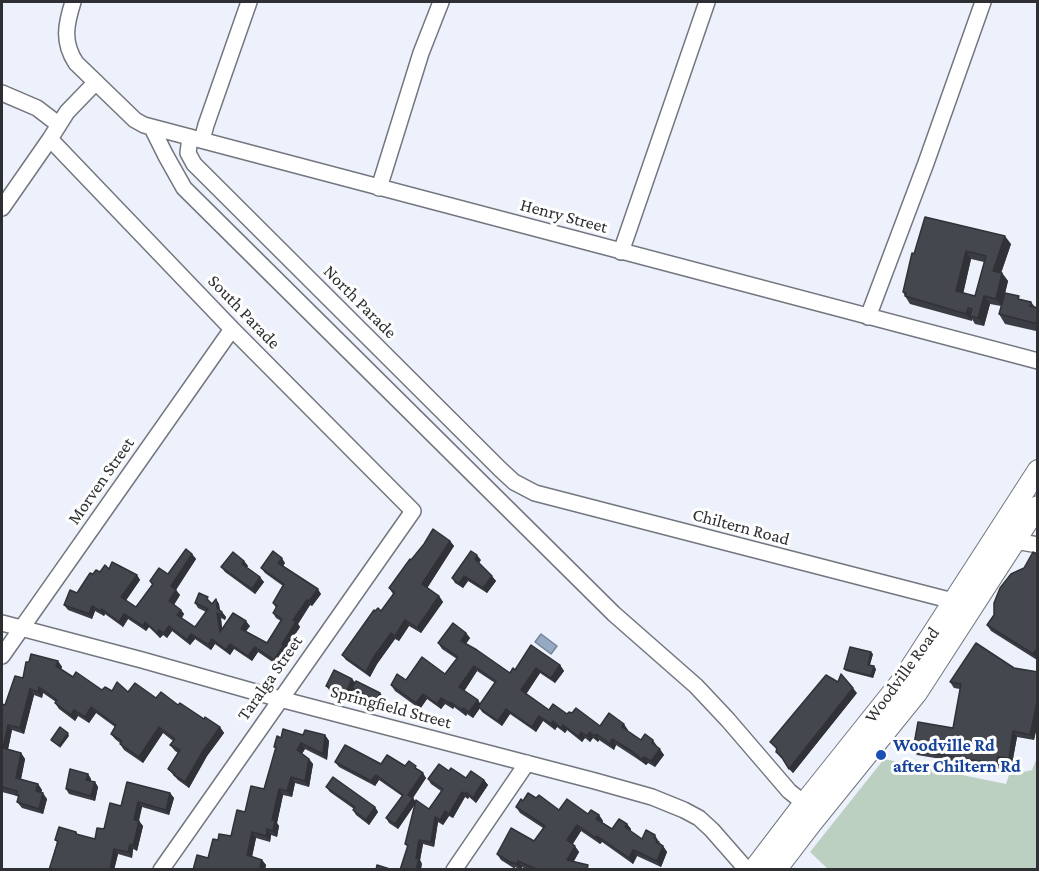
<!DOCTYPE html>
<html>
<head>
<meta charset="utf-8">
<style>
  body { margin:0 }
  #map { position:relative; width:1039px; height:871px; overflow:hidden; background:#edf1fb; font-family:"Crimson Pro",serif }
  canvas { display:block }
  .frame { position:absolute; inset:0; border:3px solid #2d2f32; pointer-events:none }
</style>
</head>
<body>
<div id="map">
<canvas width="1039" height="871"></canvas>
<div class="frame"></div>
</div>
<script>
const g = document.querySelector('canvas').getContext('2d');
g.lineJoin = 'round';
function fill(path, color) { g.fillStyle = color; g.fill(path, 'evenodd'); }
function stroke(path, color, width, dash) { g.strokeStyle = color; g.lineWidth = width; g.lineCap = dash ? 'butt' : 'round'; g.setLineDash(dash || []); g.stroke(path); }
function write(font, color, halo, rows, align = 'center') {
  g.font = font + ' "Crimson Pro",serif'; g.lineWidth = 6; g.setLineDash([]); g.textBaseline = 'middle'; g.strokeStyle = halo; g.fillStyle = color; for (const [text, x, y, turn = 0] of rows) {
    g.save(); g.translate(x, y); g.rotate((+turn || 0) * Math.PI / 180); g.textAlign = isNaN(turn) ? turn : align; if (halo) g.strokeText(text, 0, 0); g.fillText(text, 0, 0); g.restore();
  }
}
const green = new Path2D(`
  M1037,758V869H828L810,852L884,759L1006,784L1009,775L1032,770Z`);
const water = new Path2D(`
  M541,634L557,646L551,654L535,642Z`);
const minor = new Path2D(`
  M73,2C66,24 62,42 76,63L135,120L144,125L1038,361
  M2,93L37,108L58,124
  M152,128L166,156L184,188L614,614L696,686L728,720L789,791L804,803
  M190,137L188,153L194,164L500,469L514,482L535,493L953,601
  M50,139L232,329L413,511L161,870
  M202,140L206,125L249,2
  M379,188L421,53L441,2
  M2,208L50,139L67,112L96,82
  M621,252L707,2
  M868,317L926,163L983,2
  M1015,541L1038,545
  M2,623L142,660L280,699L595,781L652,797L684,810L699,818L712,830L747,870
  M2,656L232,329
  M454,870L527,763`);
const major = new Path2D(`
  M753,870L804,803L903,679L1038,470
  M776,870L812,823L917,693L1038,506`);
const wall = new Path2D(`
  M1011,244L1001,273H1002L1008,281L1005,293L1021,300L1031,302L1035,307L1038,308V337L1036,334V331L1005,324L999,314L1001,306L990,304L984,326L975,324L972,319V321L910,304L905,296L903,292L914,254ZM971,259L984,262L975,296L963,293Z
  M450,541L454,546L427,588L439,596L443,602L421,633L409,626L399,641L395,639L377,664L370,677L346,660L342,655L375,611H381L393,594L389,588L411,560Z
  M192,554L196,559L176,590L180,595L174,605L181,610L184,614L182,618L195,627L206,612L198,608L195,603L211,602L212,604L216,599L219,604L220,610L226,617L225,620L221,618L222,629L250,626L246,631L267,643L281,621L276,618L273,613L276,608L273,603L283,586L265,573L261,568L285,563L283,566L321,594L312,606L310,605L298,624L300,627L286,648L287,650L277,665L258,652L252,661L234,649L230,655L215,644L211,650L195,639L190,645L172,631L167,638L163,635L160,638L149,627L146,631L128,619L123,627L105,614L104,616L95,611L92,619L68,610L64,605L77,593L93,574L109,569L137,575L140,580L126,600L136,607L152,585L150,581L168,574Z
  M1038,555V658L1037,660L991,631L987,625L1024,568Z
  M481,560L479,563L496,581L487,593L468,581L463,588L455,583L452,578Z
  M244,561L248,566L246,568L264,582L255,594L225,572L221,567Z
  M466,633L470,638L466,644L510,673L515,670L560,665L564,671L555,683L540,673L526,694L549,710L567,714L600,726L628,730L627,731L641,740H653L657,746V747L664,755L655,767L648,763L646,765L636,758L616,745L614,750L599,740L598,742L593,738L590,742L585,738L582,742L567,730L565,733L557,727L555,730L543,721L536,732L510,714L502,726L482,712L480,708L473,718L467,714L466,716L454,707L453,709L445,704L441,709L427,699L420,709L395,691L391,685L406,680L445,674L457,659L442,649L438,643ZM477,671L495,683L480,704L464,691Z
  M873,654L870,665L876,669L873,678L846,671L844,669Z
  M58,661L62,667L61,669L73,677L102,690L128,692L156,698L178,705L220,727L224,733L207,756L189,788L178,780L168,769L178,753L175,751L170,745L173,741L163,733L143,763L124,750L120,744V743L115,739L111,734L115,727L96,713L89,723L78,716L75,721L59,709L55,703L56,702L43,693L42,698L34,695L24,734L12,730L8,749L21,753L25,759L21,779L38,784L42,790L41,793L47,799L43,814L22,808L17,802L18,797L17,796L2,792V704L5,705L23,678Z
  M1014,668L1038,672V722L1034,740L1017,737L1012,764L1002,762L1001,769L917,755L913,750L953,728L960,689L954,688L950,682Z
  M352,679L355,682L380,693L383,697L379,705L355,693L353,690L349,699L330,691L326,686Z
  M857,693L793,773L784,760L780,757L776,752L777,750L770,742Z
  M303,735H325L329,741L327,760L305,749L302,754L309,759L313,764L309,787L295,783L292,797L283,795L277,823L279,826L277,837L271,835L270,842L256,838L252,857L262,860L266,865L265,870H193L208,858L218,840L231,836L245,812L264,789L276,749L274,747L281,738Z
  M335,762L405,766L420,770L426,778L413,798L416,802L429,809L441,791L431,784L428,779L449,771L466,778L484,780L488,785L476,803L469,797L468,799L465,797L453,818L449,816L443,825L438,822L434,847L423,844L420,860L422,864L405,844L415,804L398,829L389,823L386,818L402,796L379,780L375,786L339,767Z
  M88,774L91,779V781L95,782L98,787L95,801L69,794L66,789Z
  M326,787L375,807L378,812L369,825L356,815L353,810L354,809L330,792Z
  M170,793L174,798L169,815L142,807L139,821L143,826L137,851L133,849L132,858L118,854L114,870H49L57,842L55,840L76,832L78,835L95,839L121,806Z
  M536,798L559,810L599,815L603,821L602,822L612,829L627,824L631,829L630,831L642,839L660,841L659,842L663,846L667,852L661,867L637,856L633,864L602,842L600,844L581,831L573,844L579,852L574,861L591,870H528L522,867L521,870L515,867V869L501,860L497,854L534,841L543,828L520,813L516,807L523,801Z`);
const shadedWall = new Path2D(`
  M1005,236L1011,244L999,279L993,271Z
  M966,251L971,259L962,299L956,291Z
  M1002,273L1008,281L1002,306L996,299Z
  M984,296L990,304L984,326L978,318Z
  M968,308L973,316H970L972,319V321L966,314Z
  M450,541L454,546L426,590L422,584Z
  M192,554L196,559L175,591L171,586Z
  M477,555L481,560L478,564L475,559Z
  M282,558L285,563L282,568L278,563Z
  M244,561L248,566L245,569L242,564Z
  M137,575L140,580L125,602L121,597Z
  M464,576L468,581L463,588L459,584Z
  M492,576L496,581L487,593L483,588Z
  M260,577L264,582L255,594L252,589Z
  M318,589L321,594L312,606L309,601Z
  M176,590L180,595L173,606L169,601Z
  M439,596L443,602L421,633L417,628Z
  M216,599L219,604L220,613L217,608Z
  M307,600L310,605L298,624L300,627L286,648L287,650L277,665L274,660L293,620Z
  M92,606L95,611L92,619L89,614Z
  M102,609L105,614L104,616L100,611Z
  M181,610L184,614L180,620L177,615Z
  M222,612L226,617L225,620L221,615Z
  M217,613L221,618L223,637L220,632Z
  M124,614L128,619L123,627L119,622Z
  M405,620L409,626L399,641L395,636Z
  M246,621L250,626L244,634L241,629Z
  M145,622L149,627L146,631L143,626Z
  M169,626L172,631L167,638L164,633Z
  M159,630L163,635L160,638L157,633Z
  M391,633L395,639L377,664L370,677L366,672L373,658Z
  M466,633L470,638L464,646L461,641Z
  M191,634L195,639L190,645L187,640Z
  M212,639L215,644L211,650L208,645Z
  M230,644L234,649L230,655L226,650Z
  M255,647L258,652L252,661L248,656Z
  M1038,647V658L1037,660L1033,654Z
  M871,652L873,654L869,667L868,665Z
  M58,661L62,667L60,672L56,666Z
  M560,665L564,671L555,683L551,678Z
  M474,666L477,671L463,693L459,687Z
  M874,666L876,669L873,678L871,676Z
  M536,668L540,673L525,696L521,690Z
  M352,679L356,684L352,688L353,690L349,699L345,694Z
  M39,687L43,693L42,698L38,692Z
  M853,688L857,693L793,773L789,769Z
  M30,689L34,695L24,734L20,728Z
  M380,693L383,697L379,705L376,701Z
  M423,694L427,699L420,709L416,703Z
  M441,698L445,704L441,709L437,704Z
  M1038,698V722L1034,740L1030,735Z
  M478,700L482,706L478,707L480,708L473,718L469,712Z
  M450,702L454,707L453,709L449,703Z
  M91,707L96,713L89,723L85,717Z
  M463,708L467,714L466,716L462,710Z
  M506,709L510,714L502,726L498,721Z
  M74,710L78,716L75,721L71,715Z
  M539,716L543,721L536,732L532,727Z
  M553,721L557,727L555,730L551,724Z
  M624,724L628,730L626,733L622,727Z
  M8,725L12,730L7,754L3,748Z
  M563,725L567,730L565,733L561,728Z
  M159,727L163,733L143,763L139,757Z
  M220,727L224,733L207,756L189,788L185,782L203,751Z
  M1013,731L1017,737L1012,764L1009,758Z
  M581,732L585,738L582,742L579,737Z
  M590,732L593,738L590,742L587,736Z
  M68,733L69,736L60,748L59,746Z
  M596,734L599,740L598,742L594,736Z
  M325,735L329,741L327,760L323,754Z
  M612,739L616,745L614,750L610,744Z
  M301,743L305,749L301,755L297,750Z
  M660,749L664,755L655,767L651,761Z
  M21,753L25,759L20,784L16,778Z
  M644,757L648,763L646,765L642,760Z
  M998,757L1002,762L1001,769L997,764Z
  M309,759L313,764L309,787L305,781Z
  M423,773L426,778L412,799L408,795Z
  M88,774L91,779L90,785L86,780Z
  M376,775L379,780L375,786L371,781Z
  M291,777L295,783L292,797L287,791Z
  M484,780L488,785L476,803L473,798Z
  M95,782L98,787L95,801L91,796Z
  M38,784L42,790L40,797L36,791Z
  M279,789L283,795L277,823L279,826L277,837L273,831L272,820Z
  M462,792L465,797L453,818L449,814Z
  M466,792L469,797L468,799L465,794Z
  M43,793L47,799L43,814L39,809Z
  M170,793L174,798L169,815L166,810Z
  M413,798L416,803L398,829L395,824Z
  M138,802L142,807L138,823L139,821L143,826L137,851L133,846L134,820Z
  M375,807L378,812L369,825L366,820Z
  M445,811L449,816L443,825L440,820Z
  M599,815L603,821L600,825L596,819Z
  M435,817L438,822L434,847L431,842Z
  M627,824L631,829L629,833L625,827Z
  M577,825L581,831L571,846L567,840Z
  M267,829L271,835L270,842L266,836Z
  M252,832L256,838L251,861L247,855Z
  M655,835L661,846L660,848L654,838Z
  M597,836L602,842L600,844L596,838Z
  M419,840L423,844L420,860L422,864L421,870H416V858Z
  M130,844L133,849L132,858L128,852Z
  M575,846L579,852L571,866L567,860Z
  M663,846L667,852L661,867L657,861Z
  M114,849L118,854L114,870H110Z
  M633,850L637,856L633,864L629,858Z
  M262,860L266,865L265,870H259Z
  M518,861L522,867L521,870L517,864Z`);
const building = new Path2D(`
  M925,217L1005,236L993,271L1002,273L996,299L984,296L978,318L970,316L972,309L968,308L966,314L905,296L906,293L903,292L912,253L914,254ZM966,251L986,256L975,296L956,291Z
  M1005,293L1019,296L1018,299L1031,302L1030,306L1038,308V324L999,314Z
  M433,529L450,541L422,584L439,596L417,628L405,620L395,636L391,633L373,658L366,672L342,655L374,610L375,611L378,608L381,611L395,592L389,588L410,559L411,560L424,544Z
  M186,549L192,554L171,586L176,590L169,601L181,610L177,615L195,627L208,609L195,603L199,593L208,597L207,599L212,604L216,599L217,608L222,612L221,615L217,613L220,632L233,613L246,621L241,629L267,643L282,619L273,613L277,606L273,603L284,584L261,568L273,551L282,558L278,563L318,589L309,601L307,600L293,620L296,622L282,644L284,645L274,660L255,647L248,656L230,644L226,650L212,639L208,645L191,634L187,640L169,626L164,633L159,630L157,633L145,622L143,626L124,614L119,622L102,609L100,611L92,606L89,614L64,605L70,590L77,593L90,573L93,574L96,570L100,572L105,565L109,569L112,562L137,575L121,597L136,607L153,584L150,581L159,568L168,574Z
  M471,551L477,555L475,559L492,576L483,588L464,576L459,584L452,578Z
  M233,552L244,561L242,564L260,577L252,589L221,567Z
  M1033,552L1038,555V647L1033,654L987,625L994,615V603L1000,588L1011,574L1024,568Z
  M453,623L466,633L461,641L477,650L510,673L513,668L515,670L531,645L560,665L551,678L536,668L521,690L549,710L553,704L567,714L569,712L572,713L576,708L600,726L609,713L624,724L622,727L641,740L645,734L653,740L652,743L660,749L651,761L644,757L642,760L633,752L612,739L610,744L596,734L594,736L590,732L587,736L581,732L579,737L563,725L561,728L553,721L551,724L539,716L532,727L506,709L498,721L478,707L496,681L474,666L459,687L478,700L469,712L463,708L462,710L450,702L449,703L441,698L437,704L423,694L416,703L391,685L397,674L406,680L422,657L445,674L458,657L438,643Z
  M976,643L1014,668L1038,672V698L1030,735L1013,731L1009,758L998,757L997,764L913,750L918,722L953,728L961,684L950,682Z
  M850,647L871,652L868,665L874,666L871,676L844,669Z
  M31,654L58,661L56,666L73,677L76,672L102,690L105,687L112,691L117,682L128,692L135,683L156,698L161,692L178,705L180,703L204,719L205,717L220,727L203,751L185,782L174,775L175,774L168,769L180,750L170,745L175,739L159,727L139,757L120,744L122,741L111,734L116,725L91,707L85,717L74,710L71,715L55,703L57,700L39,687L38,692L30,689L20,728L8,725L3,748L21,753L16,778L38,784L36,791L43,793L39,809L17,802L19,795H16L17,791L2,787V704L5,705L15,676L23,678L26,662H29Z
  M334,670L352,679L345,694L326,686Z
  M841,674L853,688L789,769L781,756L776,752L777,748L770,742L826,675L838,682Z
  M356,681L380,693L376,701L352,688Z
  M60,727L68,733L59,746L51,740Z
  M283,729L303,735L305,730L325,735L323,754L301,743L297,750L309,759L305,781L291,777L287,791L279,789L272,820H275L273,831L267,829L266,836L252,832L247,855L262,860L259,870H193L197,855L208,858L213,839L218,840L219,834L231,836L237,810L245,812L251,786L264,789L276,747H274L277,736L281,738Z
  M345,745L381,764L387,755L405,766L409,761L416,766L415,768L423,773L408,795L413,798L395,824L386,818L403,795L376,775L371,781L335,762Z
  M439,764L449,771L451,768L466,778L471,771L484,780L473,798L466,792L465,794L462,792L449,814L445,811L440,820L435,817L431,842L419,840L416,858L419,859L416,870H400L408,845L405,844L416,800L429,809L443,789L428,779Z
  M70,769L88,774L86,780L95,782L91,796L66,789Z
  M333,777L375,807L366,820L353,810L355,807L326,787Z
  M127,782L170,793L166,810L138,802L134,820L139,821L133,846L130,844L128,852L114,849L110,870H49L58,841L55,840L59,827L76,832V834L95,839L97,828L104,829L110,803L121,806Z
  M528,793L536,798L539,795L559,810L567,799L588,814L591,810L599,815L596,819L612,829L619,819L627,824L625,827L642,839L646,830L655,835L654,838L657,840L656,842L663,846L657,861L633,850L629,858L597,836L596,838L577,825L567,840L575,846L567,860L588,865L587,870H538L518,861L517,864L511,862V863L497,854L511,828L534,841L545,826L516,807L521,799L523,801Z
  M377,865L393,870H376Z`);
const markers = [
  [881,755,6,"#1a4fb4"]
];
const streetNames = [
  ["Henry Street",564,216,15],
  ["North Parade",360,302,45],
  ["South Parade",244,312,46],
  ["Morven Street",101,481,-55],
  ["Chiltern Road",741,527,15],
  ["Woodville Road",902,675,-54],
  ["Taralga Street",270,678,-55],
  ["Springfield Street",391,707,15]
];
const transitNames = [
  ["Woodville Rd",893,745],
  ["after Chiltern Rd",893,766]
];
fill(green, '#bbd0c1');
fill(water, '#96a9c4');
stroke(water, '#768498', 1.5);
stroke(minor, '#73767f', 18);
stroke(major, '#73767f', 22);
stroke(minor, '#fff', 15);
stroke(major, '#fff', 20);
fill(wall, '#3a3d43');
fill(shadedWall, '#303237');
fill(building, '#44474e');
stroke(building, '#303237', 1.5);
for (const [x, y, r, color] of markers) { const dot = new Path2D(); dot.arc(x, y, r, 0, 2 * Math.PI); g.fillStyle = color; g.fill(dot); stroke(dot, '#fefefe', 2); }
write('18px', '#2d2f32', '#fefefe', streetNames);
write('bold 18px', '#164399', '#fefefe', transitNames, 'left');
</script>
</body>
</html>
